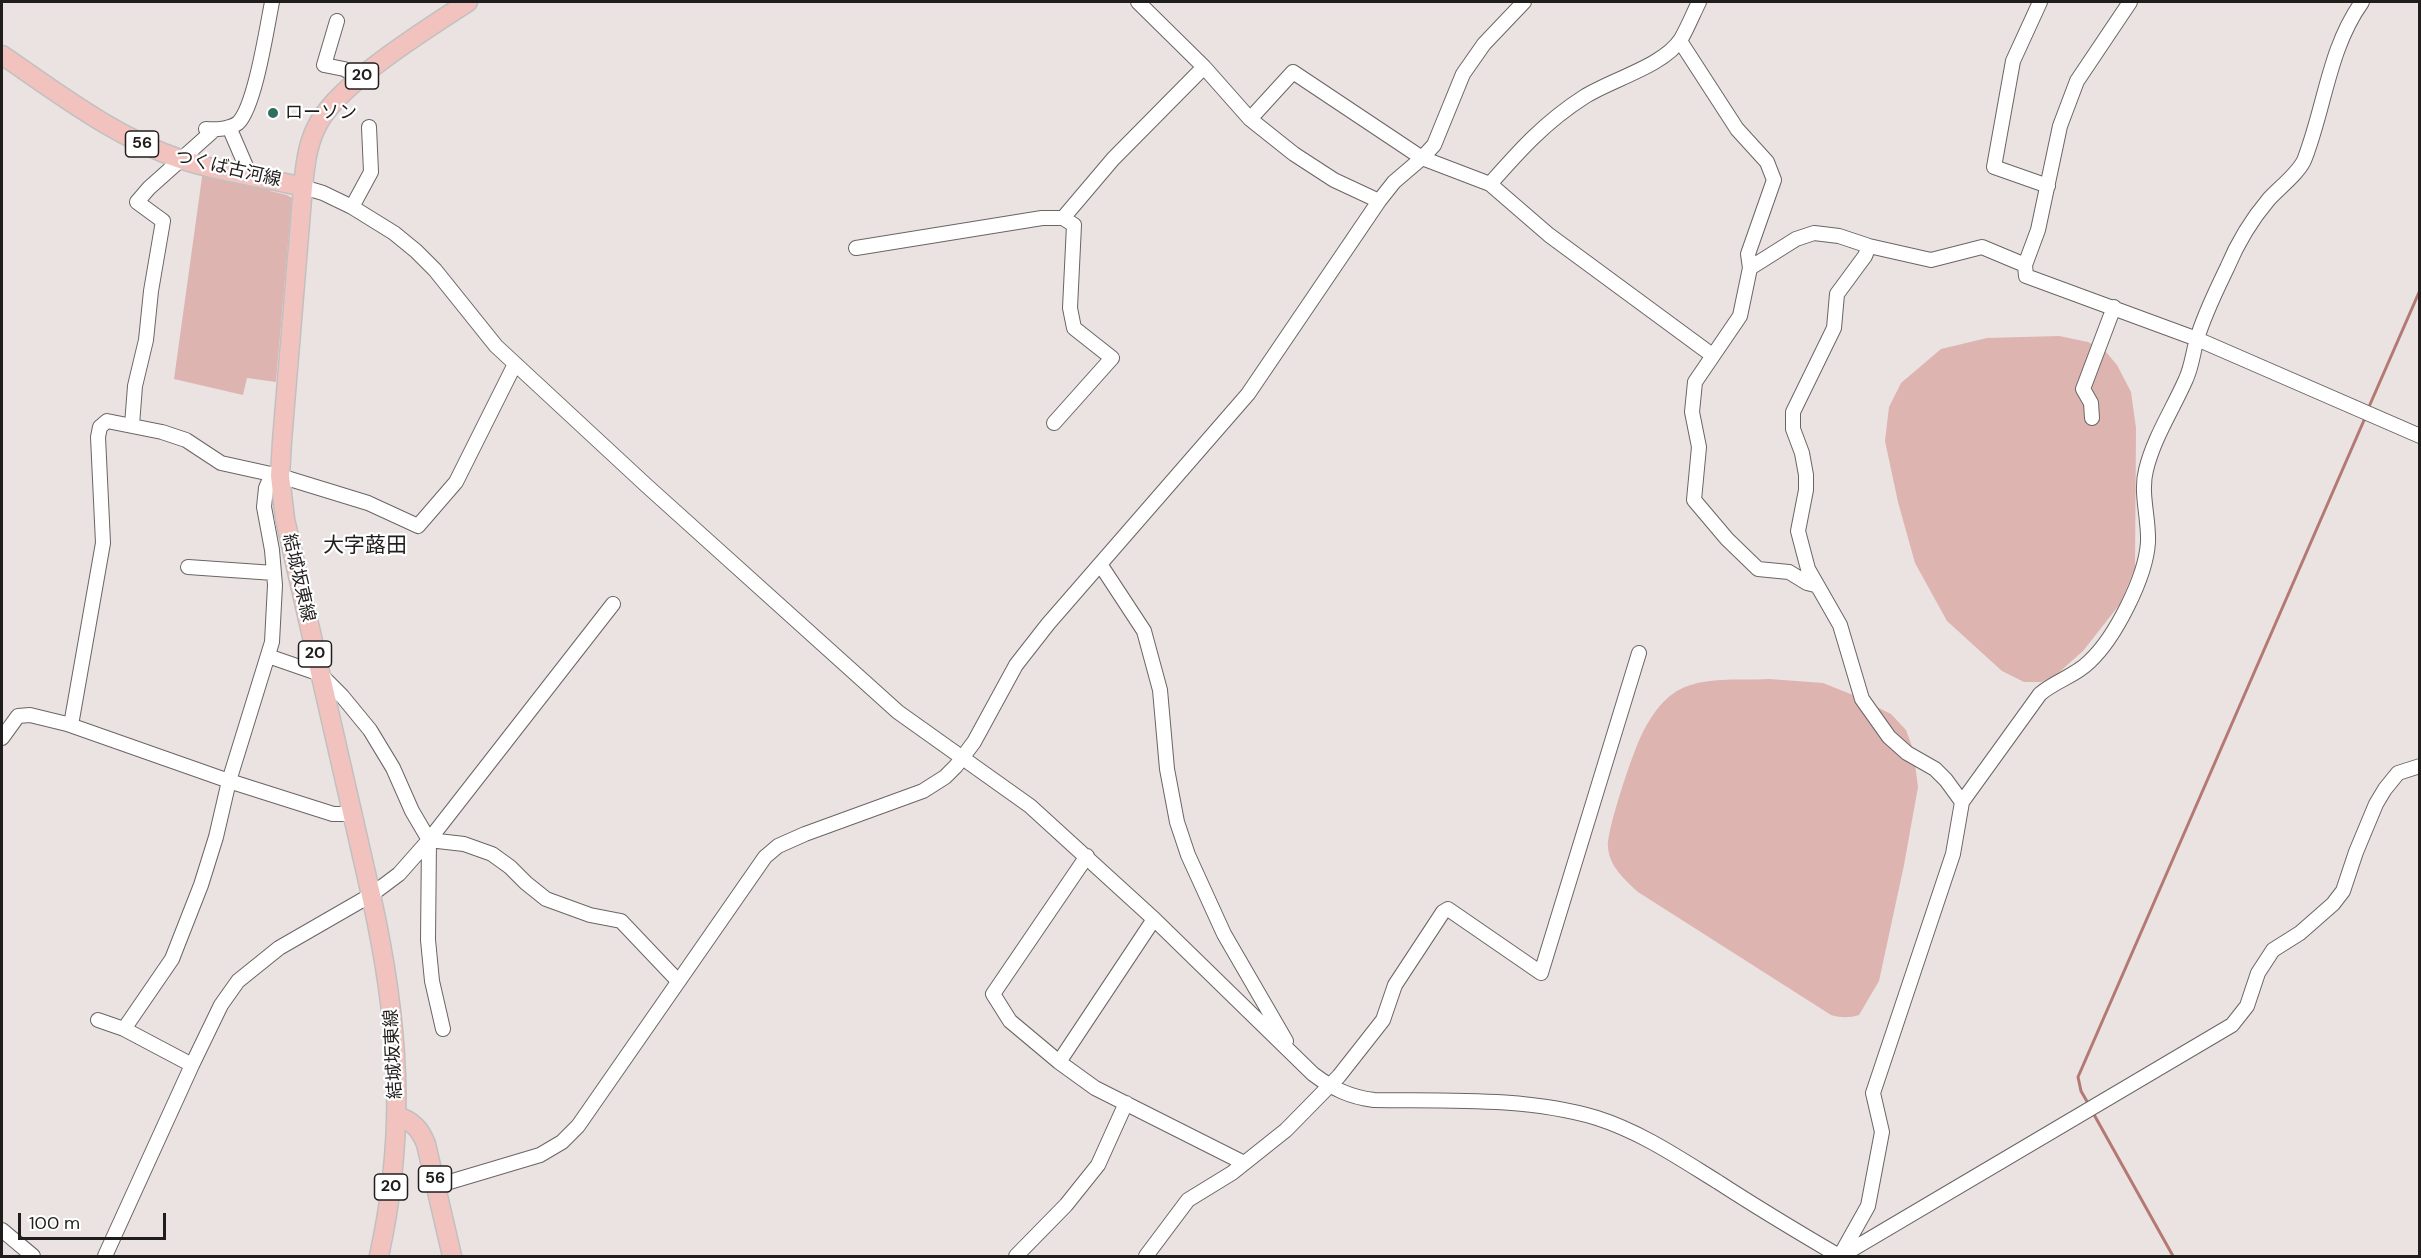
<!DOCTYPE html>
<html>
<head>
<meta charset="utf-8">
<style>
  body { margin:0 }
  #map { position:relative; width:2421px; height:1258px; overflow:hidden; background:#eae3e2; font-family:"DM Sans",sans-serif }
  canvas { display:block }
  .frame { position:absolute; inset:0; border:3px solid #201e1d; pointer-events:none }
  .scale { position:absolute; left:18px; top:1213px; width:148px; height:27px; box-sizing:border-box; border:3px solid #201e1d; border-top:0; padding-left:8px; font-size:18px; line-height:21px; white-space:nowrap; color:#201e1d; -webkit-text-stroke:4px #fff; paint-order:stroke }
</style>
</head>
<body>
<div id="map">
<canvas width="2421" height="1258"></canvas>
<div class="frame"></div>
<div class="scale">100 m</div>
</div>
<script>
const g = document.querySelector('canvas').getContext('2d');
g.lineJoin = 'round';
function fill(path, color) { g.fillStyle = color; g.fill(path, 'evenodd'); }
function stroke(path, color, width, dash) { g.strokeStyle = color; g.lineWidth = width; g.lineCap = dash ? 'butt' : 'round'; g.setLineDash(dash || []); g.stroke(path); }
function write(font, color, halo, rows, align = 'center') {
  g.font = font + ' "DM Sans","Noto Sans JP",sans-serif'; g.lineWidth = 4.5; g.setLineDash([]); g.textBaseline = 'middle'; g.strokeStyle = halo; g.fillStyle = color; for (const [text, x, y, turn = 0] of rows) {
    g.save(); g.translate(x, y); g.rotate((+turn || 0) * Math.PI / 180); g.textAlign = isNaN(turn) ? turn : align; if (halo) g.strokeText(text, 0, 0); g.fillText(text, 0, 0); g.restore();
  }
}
const green = new Path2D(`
  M203,170L269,187L270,191L287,195L292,198L276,382L247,378L243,395L174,379Z
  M2059,336L2088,342L2106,352L2117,365L2131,392L2136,428L2135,568L2120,604L2083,651L2056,675L2041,682H2024L2002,671L1947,621L1915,563L1898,502L1885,441L1889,407L1901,383L1941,349L1987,338Z
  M1769,679L1823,683L1853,695L1891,714L1906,730L1913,749L1918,787L1904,865L1879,981L1859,1015C1849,1018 1841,1018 1831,1015L1638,892C1625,880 1609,866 1608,847C1607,829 1632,755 1641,736C1648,721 1660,702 1674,693C1700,675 1740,681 1769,679Z`);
const stream = new Path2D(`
  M2368,409L2420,290
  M2089,1105L2081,1091L2078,1077L2365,418
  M2092,1111L2173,1256`);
const minor = new Path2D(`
  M1138,2L1204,67L1250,119L1294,154L1334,180L1379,201
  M2040,2L2013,61L1994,167L2048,186
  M2130,2L2077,81L2060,126L2038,230L2025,265L2026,276L2197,339L2420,436
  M337,21L324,65L344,69L360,78
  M1680,41L1737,129L1767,162L1774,180L1748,254L1750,268L1740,316L1695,382L1692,412L1699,447L1694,500L1727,539L1758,569L1789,572L1807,583L1815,585
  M1250,119L1293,72L1422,158L1490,184L1549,235L1712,355
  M229,127L251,178
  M206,129C216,130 230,129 238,123C255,107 267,27 272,2
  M1490,184C1520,150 1545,122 1584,97C1610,80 1664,66 1681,39C1688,27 1693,14 1699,2
  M303,187L323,193L352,207L394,233L416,251L435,270L496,346L647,486L898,712L1030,806L1154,919L1313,1074C1333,1089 1350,1097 1374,1100C1447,1101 1526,1097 1597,1118C1641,1132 1679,1158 1718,1182C1758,1208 1798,1232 1839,1256
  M352,207L371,172L369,127
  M1063,218L1113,159L1204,67
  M1869,246L1865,256L1837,294L1834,328L1793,412V429L1802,453L1806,475V490L1798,531L1808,569L1840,625L1862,699L1889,737L1907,753L1935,769L1946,780L1962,802
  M856,248L1042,218H1063L1074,225L1070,308L1074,328L1112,358L1054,423
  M1750,268L1796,239L1814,233L1839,236L1869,246L1931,260L1982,247L2025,265
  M2092,418L2091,403L2083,389L2114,307
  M132,425L135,386L146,340L151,291L163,221L137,202L149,188L214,130
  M1100,564L1144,631L1160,690L1167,769L1177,822L1188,855L1224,934L1286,1041
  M188,567L274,573
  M268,656L320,674L342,696L370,730L393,768L412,811L429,840L428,940L432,981L443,1029
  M71,725L103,543L98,437L100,427L107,421L162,432L186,440L221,463L280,476L368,503L418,526L456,482L515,364
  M2,738L18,716L30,715L67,724L229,781L333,814H352
  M429,840L464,844L492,854L510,867L526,883L546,899L590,915L621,921L678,981
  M1154,919L1059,1062L1095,1088L1244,1163
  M98,1020L124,1029L192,1065
  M124,1029L172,959L201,885L216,837L229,781L272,642L275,585L272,550L264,507L266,488L272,474
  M1059,1062L1010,1021L993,994L1087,856
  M436,1186L540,1155L562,1142L578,1126L765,857L778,846L805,834L923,791L945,777L956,766L974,742L1016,665L1048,624L1248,394L1379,201L1394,182L1422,158L1434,145L1463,74L1484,44L1524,2
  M2,1230L33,1256
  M105,1256L192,1065L221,1005L238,981L279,948L371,895L399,874L429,840L613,604
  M1016,1256L1066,1205L1098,1165L1126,1103
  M1146,1256L1188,1200L1232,1173L1286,1130L1339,1076L1383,1020L1395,985L1443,912L1448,909L1541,973L1639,653
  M1840,1256L1868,1206L1882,1132L1873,1093L1953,854L1962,802L2040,694C2055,681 2075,676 2089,662C2115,638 2146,577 2148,542C2149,518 2140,493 2146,470C2154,437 2173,409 2186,379C2192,366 2193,352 2197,339C2204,315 2216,291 2227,268C2237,244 2252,219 2269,199C2279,188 2301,171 2305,158C2325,106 2329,48 2362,2
  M1841,1256L2232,1025L2247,1006L2258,973L2273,950L2300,933L2333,904L2343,891L2356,852L2376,804L2385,789L2398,773L2420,766`);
const major = new Path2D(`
  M2,55C59,94 116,138 183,160C222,173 263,177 303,187
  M396,1116C412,1120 420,1129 426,1144L452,1256
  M379,1256C407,1129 399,1021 371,895L285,519L280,476L282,441L303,187C305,167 307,146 316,128C335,85 427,29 468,2`);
const markers = [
  [273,113,6,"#2d7060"]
];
const shields = [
  [362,76,33],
  [142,144,33],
  [315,654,33],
  [435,1179,33],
  [391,1187,33]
];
const shieldNames = [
  ["20",362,76],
  ["56",142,144],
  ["20",315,654],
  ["56",435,1179],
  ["20",391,1187]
];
const poiNames = [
  ["ローソン",285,113]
];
const streetNames = [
  ["つくば古河線",228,169,13],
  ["結城坂東線",298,578,77],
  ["結城坂東線",394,1054,-93]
];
const quarterNames = [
  ["大字蕗田",365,546]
];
fill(green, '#ddb4b0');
stroke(stream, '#b47973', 3);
stroke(minor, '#6b6564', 16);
stroke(major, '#c1c0c0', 21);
stroke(minor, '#fff', 14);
stroke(major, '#f2c3be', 18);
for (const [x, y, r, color] of markers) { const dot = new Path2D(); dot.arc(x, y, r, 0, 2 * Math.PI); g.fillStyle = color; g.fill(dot); stroke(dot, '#fff', 2); }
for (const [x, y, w] of shields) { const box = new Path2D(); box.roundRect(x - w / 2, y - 13, w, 26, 4.5); g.fillStyle = '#fff'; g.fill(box); stroke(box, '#201e1d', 1.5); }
write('bold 16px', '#201e1d', null, shieldNames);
write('18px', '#201e1d', '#fff', poiNames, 'left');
write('18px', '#201e1d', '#fff', streetNames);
write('21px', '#201e1d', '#fff', quarterNames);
</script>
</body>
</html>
